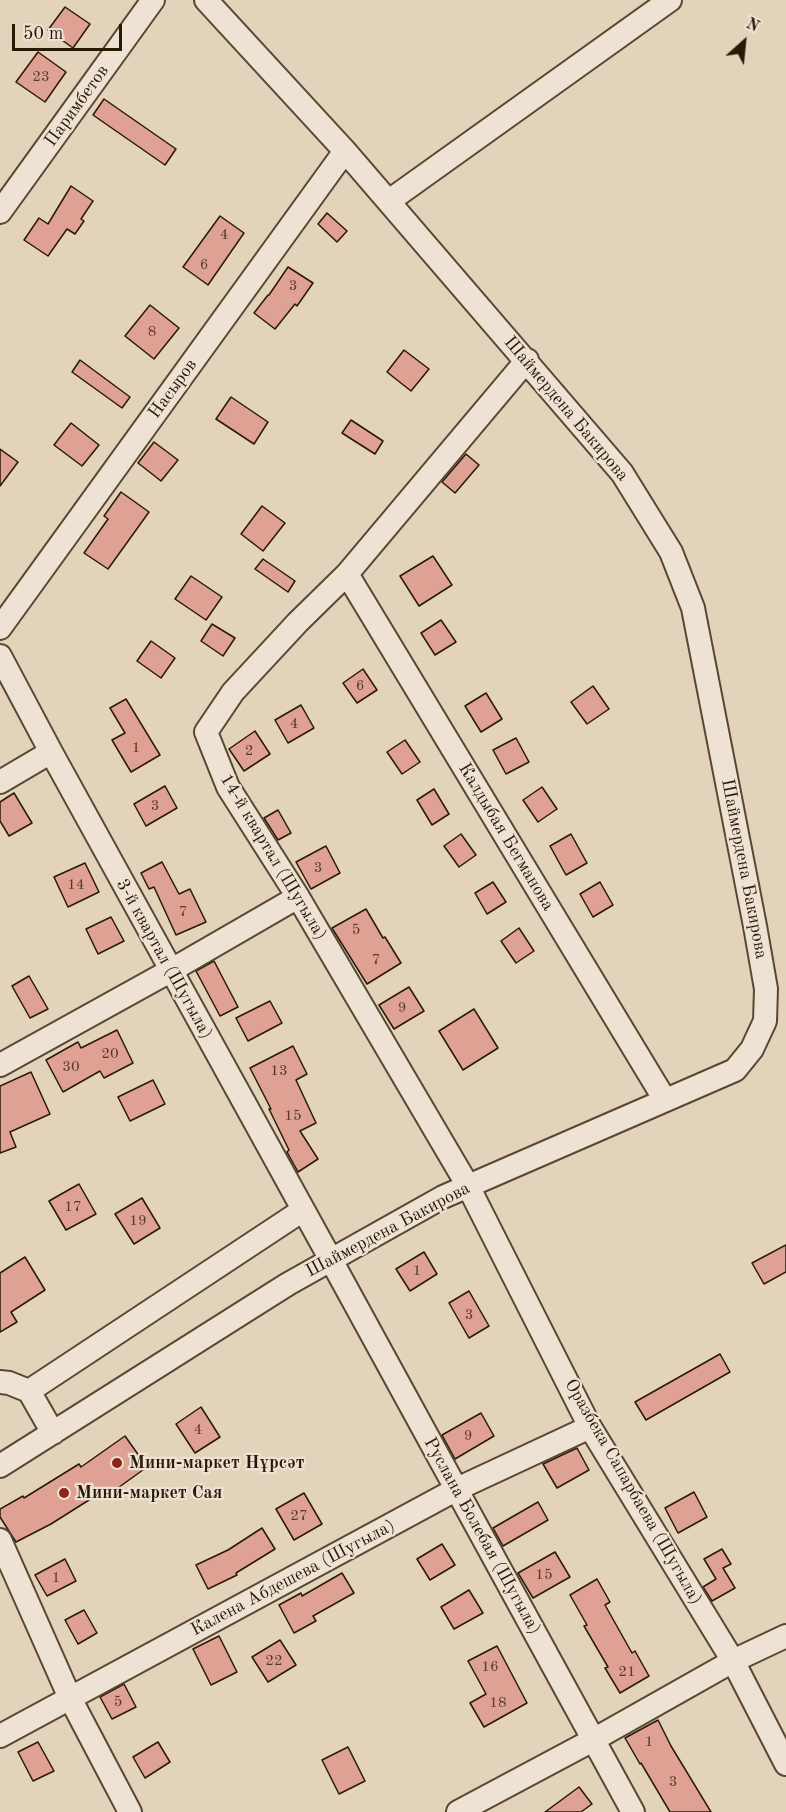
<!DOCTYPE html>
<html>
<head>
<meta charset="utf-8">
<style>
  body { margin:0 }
  #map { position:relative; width:786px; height:1812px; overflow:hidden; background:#e3d3bb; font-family:"Old Standard TT",serif }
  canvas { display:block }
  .north { position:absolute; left:714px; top:12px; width:60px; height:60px; -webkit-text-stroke:4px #ede2d3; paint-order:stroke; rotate:27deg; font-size:16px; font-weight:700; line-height:24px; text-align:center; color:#291905 }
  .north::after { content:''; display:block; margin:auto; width:21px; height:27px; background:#291905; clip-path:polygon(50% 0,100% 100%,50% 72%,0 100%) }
  .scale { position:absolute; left:12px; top:24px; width:110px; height:27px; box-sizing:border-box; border:3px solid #291905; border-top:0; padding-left:8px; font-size:18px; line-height:21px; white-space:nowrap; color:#291905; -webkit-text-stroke:4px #ede2d3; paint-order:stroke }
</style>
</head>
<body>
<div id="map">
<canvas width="786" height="1812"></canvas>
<div class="north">N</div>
<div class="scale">50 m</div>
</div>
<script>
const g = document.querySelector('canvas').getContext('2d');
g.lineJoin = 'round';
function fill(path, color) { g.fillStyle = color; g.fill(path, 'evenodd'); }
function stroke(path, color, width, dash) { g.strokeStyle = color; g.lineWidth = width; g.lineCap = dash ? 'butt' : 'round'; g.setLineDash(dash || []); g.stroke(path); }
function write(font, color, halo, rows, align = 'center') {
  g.font = font + ' "Old Standard TT",serif'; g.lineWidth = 4.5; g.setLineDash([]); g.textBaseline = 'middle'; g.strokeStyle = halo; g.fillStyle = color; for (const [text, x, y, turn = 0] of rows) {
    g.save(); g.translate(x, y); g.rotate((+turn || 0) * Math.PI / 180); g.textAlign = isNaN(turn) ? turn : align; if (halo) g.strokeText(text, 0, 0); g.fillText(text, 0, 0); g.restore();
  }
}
const building = new Path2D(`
  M65,7L90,24L73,48L48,30Z
  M38,52L66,72L45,102L16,82Z
  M104,99L176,149L165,165L93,115Z
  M71,186L93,201L81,219L84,221L75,234L67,229L48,256L24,240L39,218L48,224Z
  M327,213L347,231L337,242L318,224Z
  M220,216L244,233L208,285L183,267Z
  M288,267L313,283L297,306L295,304L275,329L254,313L268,295H269Z
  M150,305L179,328L154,359L125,336Z
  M404,350L429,369L411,391L387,372Z
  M80,360L130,397L122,408L72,372Z
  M231,397L268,422L254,444L216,419Z
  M351,420L383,441L375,454L342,433Z
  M71,423L99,445L82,466L54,445Z
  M154,442L178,460L161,481L138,463Z
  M0,449L18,462L0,486Z
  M466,454L479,465L455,493L442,482Z
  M121,492L149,512L108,569L84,553L108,519L104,516Z
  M262,506L285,523L263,551L241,534Z
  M433,556L452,585L419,606L400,576Z
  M263,559L295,581L288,592L255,569Z
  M191,576L222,597L206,620L175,599Z
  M441,620L456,642L435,655L421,633Z
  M212,624L235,638L223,656L201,641Z
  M151,641L175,658L161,678L137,661Z
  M363,669L377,690L357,703L343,683Z
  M593,686L609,709L587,724L571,702Z
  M486,693L502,719L481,732L465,706Z
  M126,699L160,755L131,772L112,740L125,733L110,708Z
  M301,705L314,728L288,743L275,720Z
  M255,731L270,754L244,771L229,749Z
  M516,738L529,762L506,774L493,750Z
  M405,740L420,762L402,774L387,752Z
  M165,786L177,808L146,826L134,804Z
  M542,787L557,809L538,822L523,800Z
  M434,789L449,814L432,825L417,800Z
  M14,793L32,823L9,836L0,821V802Z
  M278,810L291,833L278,840L264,818Z
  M461,834L476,855L459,867L444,846Z
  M571,834L587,863L566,875L550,846Z
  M326,846L340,873L311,889L296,862Z
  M162,862L179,894L190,889L206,922L176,935L154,887L149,889L141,873Z
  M85,863L99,892L68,907L54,877Z
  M493,882L506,902L487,914L475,893Z
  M600,882L613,905L593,917L580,894Z
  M366,909L383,938L385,937L401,963L367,984L332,928Z
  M111,917L124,941L98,954L86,929Z
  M519,928L534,951L516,963L501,941Z
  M214,961L238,1007L220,1016L196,971Z
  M29,976L48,1009L30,1018L12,986Z
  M409,987L424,1011L394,1029L379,1005Z
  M270,1001L282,1023L248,1041L236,1018Z
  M474,1009L498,1048L463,1070L439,1031Z
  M117,1030L133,1063L104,1078L100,1071L63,1092L46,1060L78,1042L81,1048Z
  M293,1046L307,1074L296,1080L316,1123L300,1131L318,1159L298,1172L287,1152L289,1150L269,1109H271L250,1068Z
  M31,1072L50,1114L10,1132L16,1147L0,1153V1086Z
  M153,1080L165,1104L130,1121L118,1097Z
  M79,1184L96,1214L66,1230L49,1201Z
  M142,1198L160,1228L134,1244L115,1214Z
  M786,1245V1272L764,1284L752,1263Z
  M424,1252L437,1274L410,1291L396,1269Z
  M25,1257L45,1290L11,1312L17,1322L0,1332V1273Z
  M469,1291L489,1326L469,1338L449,1303Z
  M720,1354L730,1372L646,1420L635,1402Z
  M201,1407L220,1437L195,1453L176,1424Z
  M481,1413L494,1436L455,1459L442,1435Z
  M125,1436L147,1467L111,1493L108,1488L51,1524L16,1542L0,1517V1509L23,1496L24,1498L79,1464L81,1467Z
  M577,1448L589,1470L557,1488L543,1464Z
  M694,1492L707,1517L678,1533L665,1508Z
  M304,1493L322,1524L294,1540L276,1509Z
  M538,1502L548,1520L503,1546L493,1528Z
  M262,1528L275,1549L236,1573L237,1575L208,1589L196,1565L228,1550Z
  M442,1544L455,1565L430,1580L417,1559Z
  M722,1549L731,1564L723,1568L735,1588L712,1601L703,1587L716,1579L704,1559Z
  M555,1552L570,1577L533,1598L518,1573Z
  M65,1559L76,1581L47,1596L35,1575Z
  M342,1573L354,1593L313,1616L316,1621L294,1633L279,1605L301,1593L302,1596Z
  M597,1579L610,1602L605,1605L632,1653L635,1651L649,1676L620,1693L605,1668L608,1667L584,1626L587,1625L570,1595Z
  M469,1590L483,1613L454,1629L441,1607Z
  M84,1610L97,1633L78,1644L65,1620Z
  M219,1636L237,1672L211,1685L193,1649Z
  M280,1640L296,1665L268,1682L252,1657Z
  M497,1646L527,1703L484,1727L470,1703L486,1694L468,1661Z
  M124,1684L136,1707L112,1719L100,1697Z
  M658,1720L671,1746L711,1812H670L641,1763L640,1764L625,1738Z
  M38,1742L54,1771L33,1781L18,1752Z
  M158,1742L170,1762L145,1778L133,1757Z
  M348,1747L365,1781L339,1794L322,1760Z
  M579,1787L592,1804L581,1812H545Z`);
const minor = new Path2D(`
  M389,201L670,0
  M0,212L153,0
  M527,360L347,574L298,622L233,692L206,732L228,787L298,897L468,1186L590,1427L733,1661L786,1764
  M347,574L665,1100
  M0,628L345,151
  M0,656L51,752L331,1260L633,1812
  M0,782L51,752
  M0,1065L170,971L298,897
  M0,1382L9,1383L29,1391L53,1433
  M29,1391L303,1210
  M0,1466L288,1284L443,1197L735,1070L752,1049L765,1021L766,989L755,926L693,608L671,552L622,473L345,151L206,0
  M0,1540L70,1698L130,1812
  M0,1736L457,1489L590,1427
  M458,1812L593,1740L733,1661L786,1636`);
const markers = [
  [117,1463,6,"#8f2418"],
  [64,1493,6,"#8f2418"]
];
const numberNames = [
  ["23",41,77],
  ["4",224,235],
  ["6",204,265],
  ["3",293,286],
  ["8",152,332],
  ["6",360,686],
  ["4",294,724],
  ["1",136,748],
  ["2",249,751],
  ["3",155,806],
  ["3",318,868],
  ["14",76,885],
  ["7",183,912],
  ["5",356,930],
  ["7",376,960],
  ["9",402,1008],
  ["20",110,1054],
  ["30",71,1067],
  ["13",279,1071],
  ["15",293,1116],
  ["17",73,1207],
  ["19",138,1221],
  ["1",417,1271],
  ["3",469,1315],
  ["4",198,1430],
  ["9",468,1436],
  ["27",299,1516],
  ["15",544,1575],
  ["1",56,1578],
  ["22",274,1661],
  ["16",490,1667],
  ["21",627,1672],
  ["5",118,1702],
  ["18",498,1703],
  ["1",649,1742],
  ["3",673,1782]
];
const streetNames = [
  ["Паримбетов",77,106,-54],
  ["Насыров",173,389,-54],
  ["Шаймердена Бакирова",566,409,50],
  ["Калдыбая Бегманова",506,837,59],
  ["14-й квартал (Шугыла)",273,857,59],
  ["Шаймердена Бакирова",744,869,79],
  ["3-й квартал (Шугыла)",164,959,61],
  ["Шаймердена Бакирова",388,1230,-28],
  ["Оразбека Сапарбаева (Шугыла)",633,1492,60],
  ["Руслана Болебая (Шугыла)",482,1536,61],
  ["Калена Абдешева (Шугыла)",293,1578,-28]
];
const poiNames = [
  ["Мини-маркет Нұрсәт",129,1463],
  ["Мини-маркет Сая",76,1493]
];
fill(building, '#dea193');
stroke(building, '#291905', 1.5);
stroke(minor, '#584832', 26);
stroke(minor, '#ede2d3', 22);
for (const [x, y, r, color] of markers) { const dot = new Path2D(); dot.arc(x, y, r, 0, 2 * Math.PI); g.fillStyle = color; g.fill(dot); stroke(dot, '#ede2d3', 2); }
write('15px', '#563b28', null, numberNames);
write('18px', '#291905', '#ede2d3', streetNames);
write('bold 18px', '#291905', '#ede2d3', poiNames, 'left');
</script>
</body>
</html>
